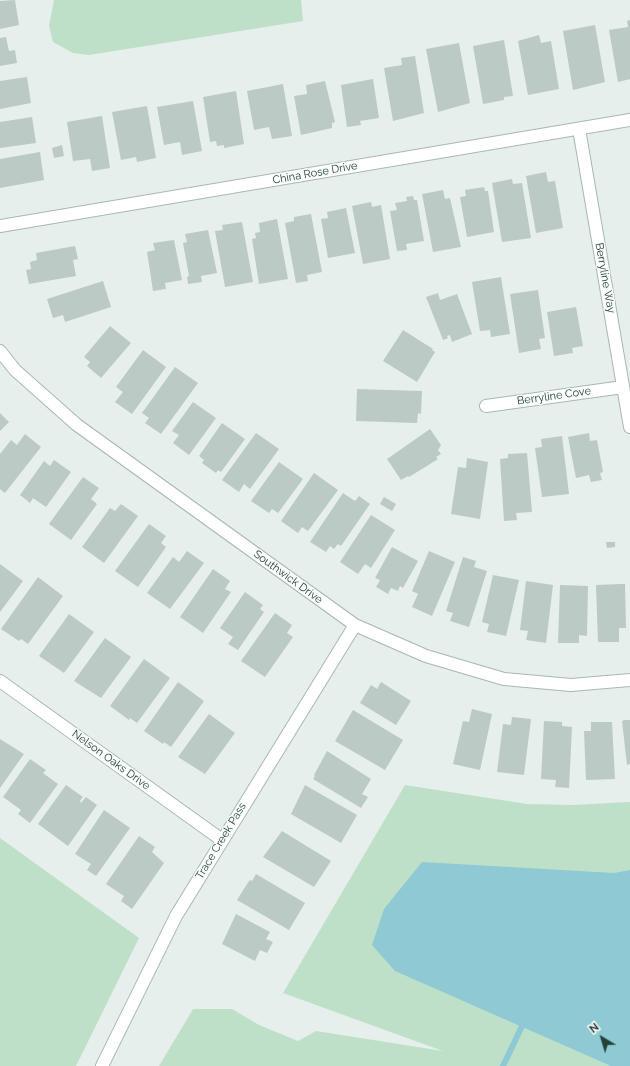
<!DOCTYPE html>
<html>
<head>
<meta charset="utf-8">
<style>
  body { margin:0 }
  #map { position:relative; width:630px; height:1066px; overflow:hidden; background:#e6efeb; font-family:Raleway,sans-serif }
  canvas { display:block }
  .north { position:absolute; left:582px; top:1018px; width:40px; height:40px; -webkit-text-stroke:3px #f7fbf9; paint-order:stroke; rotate:322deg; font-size:11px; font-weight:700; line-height:16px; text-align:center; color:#24423a }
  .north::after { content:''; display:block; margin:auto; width:14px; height:18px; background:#24423a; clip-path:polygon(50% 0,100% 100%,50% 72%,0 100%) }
</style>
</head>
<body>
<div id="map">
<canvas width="630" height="1066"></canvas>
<div class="north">N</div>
</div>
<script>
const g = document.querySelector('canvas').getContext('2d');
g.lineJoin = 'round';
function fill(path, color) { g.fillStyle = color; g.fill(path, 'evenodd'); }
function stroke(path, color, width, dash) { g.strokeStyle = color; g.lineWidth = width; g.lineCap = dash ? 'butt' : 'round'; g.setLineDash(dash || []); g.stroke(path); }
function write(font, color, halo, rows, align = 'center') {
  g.font = font + ' Raleway,sans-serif'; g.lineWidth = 3; g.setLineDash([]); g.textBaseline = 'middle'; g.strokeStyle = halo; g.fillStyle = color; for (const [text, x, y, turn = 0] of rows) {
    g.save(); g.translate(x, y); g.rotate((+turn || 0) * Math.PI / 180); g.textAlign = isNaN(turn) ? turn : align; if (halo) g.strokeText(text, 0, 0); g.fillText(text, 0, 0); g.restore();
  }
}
const green = new Path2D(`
  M54,0H301L303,21L89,55L73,53L53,42L49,26Z
  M405,785L527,804L573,805L630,802V1066H159L193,1009H232L259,1025L298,1041L316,1031L443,1051L283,993Z
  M0,838L139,938L76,1066H0Z`);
const water = new Path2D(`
  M422,862L614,873L630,870V1066H611L395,971L372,945L384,909Z`);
const stream = new Path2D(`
  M503,1066L522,1026L527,1022`);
const building = new Path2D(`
  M15,0L19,25L0,29V1Z
  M630,20V79L618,82L609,30L628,27L627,21Z
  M595,25L605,82L573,90L563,31Z
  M539,35L541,43L551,41L559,89L528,95L518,41Z
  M6,37L9,51L15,50L17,63L0,66V38Z
  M504,40L513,96L504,97V100L483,104L473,46Z
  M459,43L470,103L438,112L426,49Z
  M415,56L424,113L393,121L384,68L402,65L401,58Z
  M27,77L31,103L0,109V81Z
  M373,79L379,118L360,121L361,125L347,127L341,85Z
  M325,81L335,122L332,123V128L301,135L294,96L307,94L306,85Z
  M283,84L292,136L272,139L269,127L254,130L247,91Z
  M236,91L244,144L224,148V145L217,146L216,141L210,142L203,97Z
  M193,101L202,151L182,155L180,142L164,145L157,107Z
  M147,106L156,158L137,162L136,157L121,160L112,112Z
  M102,116L110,168L92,171L90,159L73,161L67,122Z
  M32,117L36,143L0,148V122Z
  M62,145L64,156L54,158L52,148Z
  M40,152L44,180L0,188V159Z
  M546,172L548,182L555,181L563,228L536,233L526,176Z
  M512,179L513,184L522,183L531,238L502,242L492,183Z
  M484,187L485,191H488L494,232L467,237L460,197L466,196L465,190Z
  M443,190L445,199L450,198L461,247L433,252L422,194Z
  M413,196L414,200H417L424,241L406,244L407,250L397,251L390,211L397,210L395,203L407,201L406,197Z
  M371,202L372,207L381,205L390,259L363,264L352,206Z
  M346,208L355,253L328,258L321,219L328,218L327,212Z
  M311,214L322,272L307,275L308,281L296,283L285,223L294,221V217Z
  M277,219L288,279L259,284L252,239L256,238L255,233L260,232L259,223Z
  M242,222L253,282L225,287L215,231L223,230L222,225Z
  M208,230L217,273L201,276L202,282L188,284L187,277L189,276L183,243L187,242L185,234Z
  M174,240L182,280L165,283L166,289L153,291L147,252L155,250L153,243Z
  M75,246L78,259L73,260L76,276L29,284L26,270L31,269L30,262L37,260L36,253Z
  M501,277L510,334L491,337L490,330L480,331L472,282Z
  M103,281L111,307L65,322L63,315L53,318L47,299Z
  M538,290L545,338L539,339L541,349L519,353L510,294Z
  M438,293L440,300L457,294L472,334L452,342L450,335L447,336L448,338L443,340L426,297Z
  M576,307L583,346L572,348L573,353L554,356L547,312Z
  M110,326L131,343L101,378L87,366L90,362L84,357Z
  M403,330L433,349L432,350L435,352L417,382L383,361Z
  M143,350L166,367L132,414L115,402L123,392L116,387Z
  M175,367L198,383L161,434L145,423L149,418L142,413Z
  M357,389L422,391L421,414L418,413L417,423L356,421Z
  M193,402L216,418L189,455L173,443L179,435L172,431Z
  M0,413L9,422L0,431Z
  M222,423L245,439L221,472L218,470L216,473L202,463L204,460L199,456Z
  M430,429L441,445L438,450L441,454L436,457L438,459L409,477L408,476L401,480L387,459Z
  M256,433L279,449L250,489L244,484L239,492L222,480Z
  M589,433L590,441L597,440L603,472L600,473L602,480L591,482L589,475L576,478L568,437Z
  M25,434L41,447L5,493L0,489V454L11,440L17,445Z
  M562,436L569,494L542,497L535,448L542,447L541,439Z
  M527,453L532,512L516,513L517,520L504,521L500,459L508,458V454Z
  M467,458L488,462L480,519L451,514L458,467L466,468Z
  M54,460L71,472L46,507L33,498L30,503L20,495L44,461L50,466Z
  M279,462L303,479L278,513L272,509L269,513L251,501Z
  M314,473L338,490L308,531L302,527L298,533L281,521Z
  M83,477L99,488L91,499L97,504L71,540L49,524Z
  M343,493L355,501L359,496L370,504L341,546L338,544L334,549L330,546L326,552L310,542Z
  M384,497L396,504L392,511L380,504Z
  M121,504L138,516L104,563L82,547L110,508L115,511Z
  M371,515L395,530L371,568L365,564L358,574L340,562Z
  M149,524L166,536L161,543L166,547L138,587L115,571Z
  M606,542H615V547L607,548Z
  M392,547L418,561L403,588L400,586L398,591L391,588L388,594L376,587L380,580L375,578Z
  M187,551L204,563L170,609L147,593L173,557L179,562Z
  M429,551L455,562L432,616L412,607L418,594L412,591Z
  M463,557L476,561L474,567L487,571L469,627L450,621L453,613L446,611Z
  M0,564L23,581L0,612Z
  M213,569L230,581L225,589L231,592L203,633L180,617Z
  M493,575L519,580L506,636L487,632L489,624L482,622Z
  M38,577L63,596L28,644L21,639L19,641L1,629Z
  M526,581L553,585L546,643L526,640L528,631L520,630Z
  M621,584H625L626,628H619V642H598L596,585Z
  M560,585L588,586L587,636L579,635V643H558Z
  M245,592L263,605L260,609L264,612L238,650L228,644L233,637L220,628Z
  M275,613L292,625L287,633L293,637L265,677L241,661Z
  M69,614L94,632L64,673L39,656Z
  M105,638L131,657L101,698L74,681Z
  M144,659L170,678L137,723L130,718L129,720L110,706Z
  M178,682L204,701L171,747L164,742L163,744L144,731Z
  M381,682L411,701L396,725L360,703L371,685L377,689Z
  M472,709L492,714L480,770L453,764L463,721L469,722Z
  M353,710L403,740L385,770L335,741Z
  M209,714L235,733L205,774L178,757Z
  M512,717L531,719L524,775L497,772L503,724L511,725Z
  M624,720H630V764L627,765L622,721Z
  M544,721L562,722V726L572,727L569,788L555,787L556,780L541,779Z
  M591,722H612L615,779L586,780L584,731H591Z
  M0,739L24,754L0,788Z
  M327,751L371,779L362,794L368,797L361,808L313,779L315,776L314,775Z
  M30,759L46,770L43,773L58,784L30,823L18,814L21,810L3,797Z
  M66,785L83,797L80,801L81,803L86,797L97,805L68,846L38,824Z
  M305,785L357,815L341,843L291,814Z
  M104,810L130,828L96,876L87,870L91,864L75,854Z
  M282,831L331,861L314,887L263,857Z
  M139,836L155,847L152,852L164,863L132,909L121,901L124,896L106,884Z
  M256,874L305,903L289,930L237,900L247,884L250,880L252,881Z
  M236,914L270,932L266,939L273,942L267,953L260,950L255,961L222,944Z`);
const minor = new Path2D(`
  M579,129L630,427
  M0,226L630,120
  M0,351L15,370L77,425L355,625L426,656L504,679L571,685L630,680
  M486,406L623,387
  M0,681L222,840
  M102,1066L176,916L355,625`);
const streetNames = [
  ["China Rose Drive",315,173,-10],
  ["Berryline Way",605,278,80],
  ["Berryline Cove",554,396,-8],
  ["Southwick Drive",288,577,36],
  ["Nelson Oaks Drive",111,760,36],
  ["Trace Creek Pass",221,841,-59]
];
fill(green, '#bfe0c8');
fill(water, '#8ec9d4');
stroke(stream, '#8ec9d4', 6);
fill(building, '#bbcac4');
stroke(minor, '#a8b8b2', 14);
stroke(minor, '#fff', 12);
write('11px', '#24423a', '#f7fbf9', streetNames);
</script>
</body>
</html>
